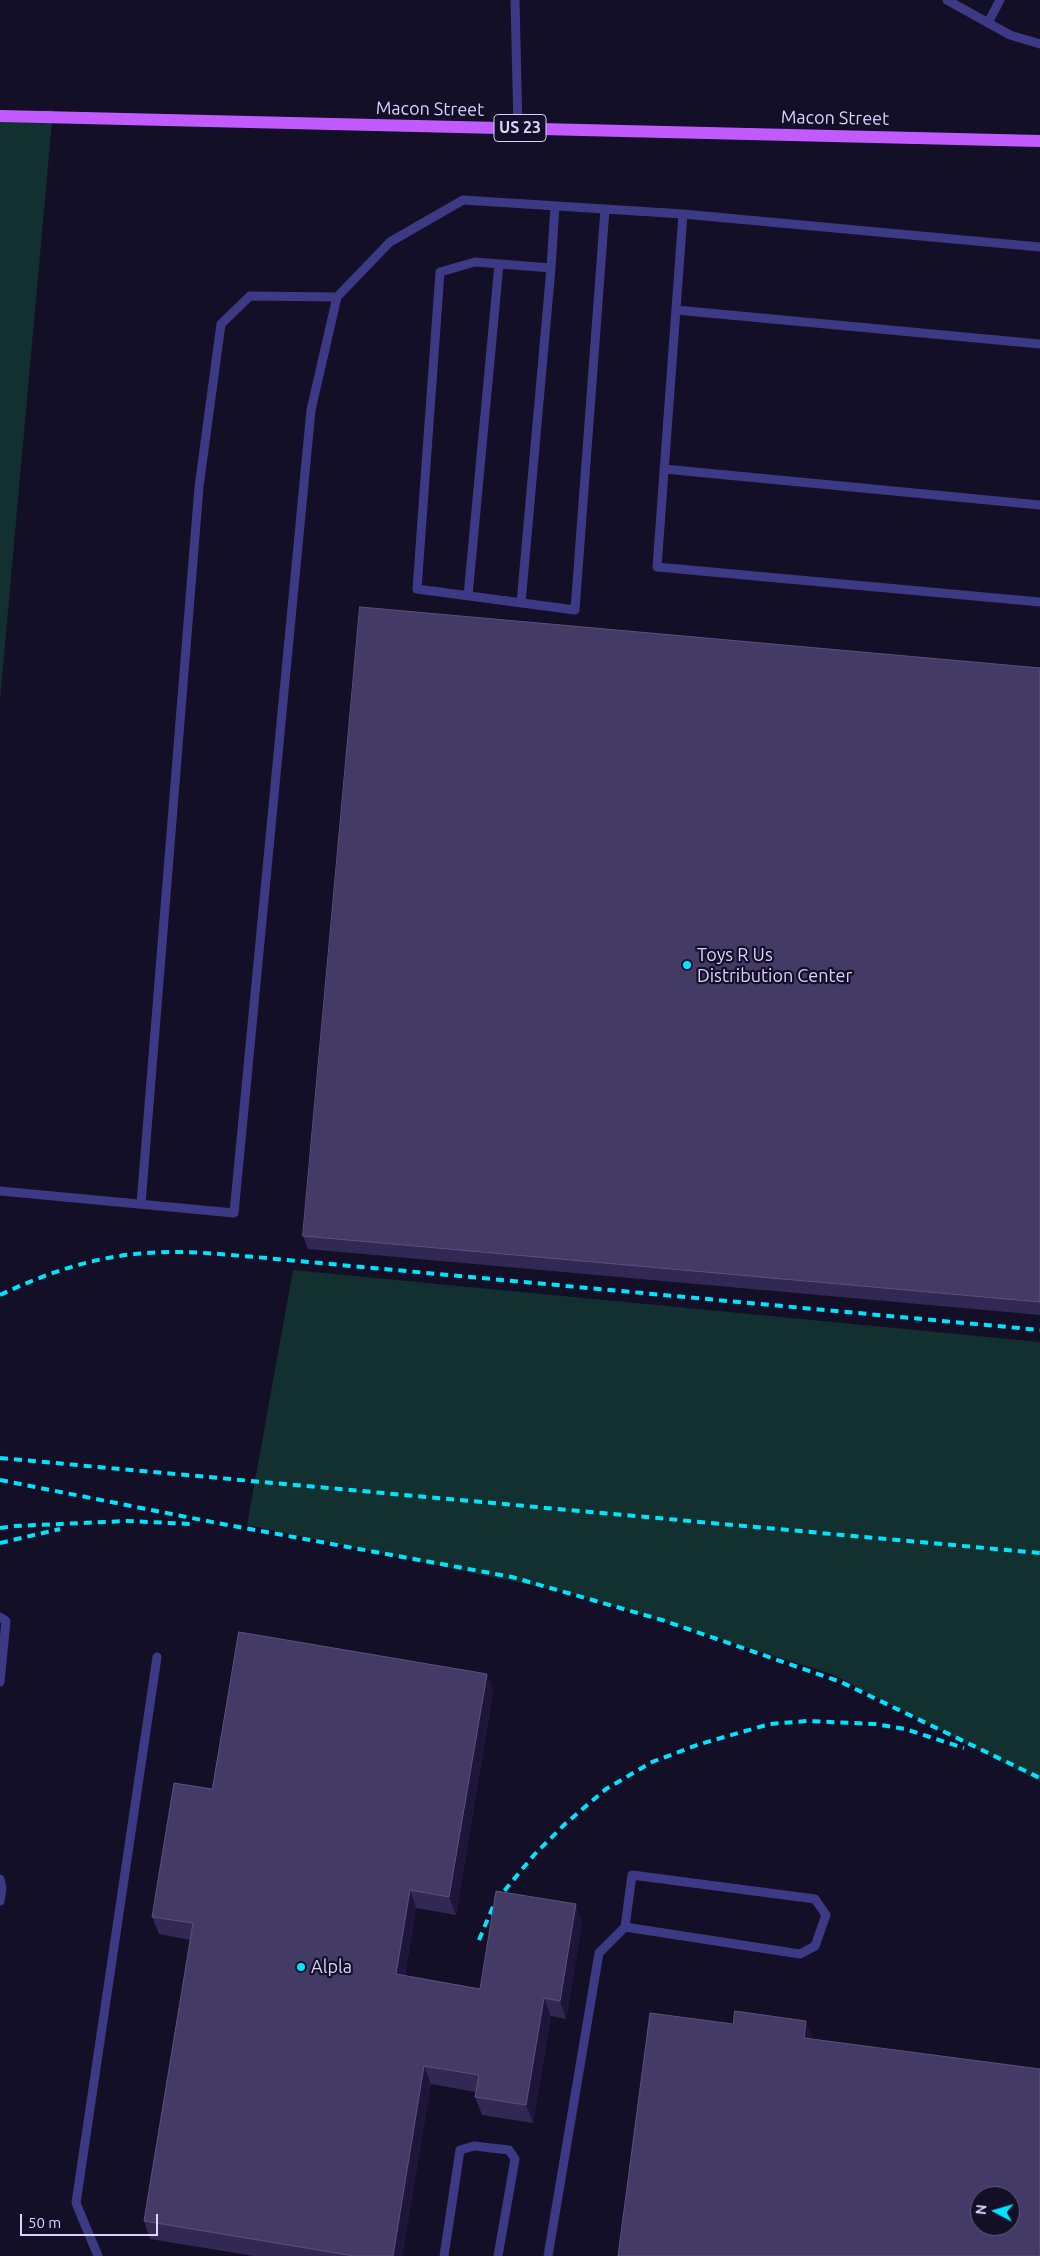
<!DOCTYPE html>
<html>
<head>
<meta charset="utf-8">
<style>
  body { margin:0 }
  #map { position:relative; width:1040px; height:2256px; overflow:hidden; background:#130f26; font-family:Ubuntu,sans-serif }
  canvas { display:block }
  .north { position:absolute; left:970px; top:2186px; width:50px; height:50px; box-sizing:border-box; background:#130f26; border:1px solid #625e7d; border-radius:50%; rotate:276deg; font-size:14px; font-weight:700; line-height:20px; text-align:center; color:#d9d4ff }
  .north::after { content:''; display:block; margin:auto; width:18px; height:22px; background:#00e5ff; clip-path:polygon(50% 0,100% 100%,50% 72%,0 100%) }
  .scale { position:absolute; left:20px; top:2214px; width:138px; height:22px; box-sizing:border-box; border:2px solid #d9d4ff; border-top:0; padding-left:6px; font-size:15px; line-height:18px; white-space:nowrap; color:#d9d4ff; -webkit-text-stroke:4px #130f26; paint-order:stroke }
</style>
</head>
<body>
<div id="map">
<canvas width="1040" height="2256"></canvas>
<div class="north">N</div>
<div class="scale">50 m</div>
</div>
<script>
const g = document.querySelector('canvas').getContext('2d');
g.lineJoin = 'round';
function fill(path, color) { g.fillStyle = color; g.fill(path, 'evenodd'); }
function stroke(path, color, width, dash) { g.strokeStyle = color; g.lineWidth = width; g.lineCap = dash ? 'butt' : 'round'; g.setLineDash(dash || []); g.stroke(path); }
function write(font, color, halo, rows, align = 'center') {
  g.font = font + ' Ubuntu,sans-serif'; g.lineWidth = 4.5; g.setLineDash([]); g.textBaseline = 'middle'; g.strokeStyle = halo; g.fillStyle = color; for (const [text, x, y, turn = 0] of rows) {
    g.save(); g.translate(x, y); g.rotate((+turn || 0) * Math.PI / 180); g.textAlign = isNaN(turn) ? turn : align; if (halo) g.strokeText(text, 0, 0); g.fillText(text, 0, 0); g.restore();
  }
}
const green = new Path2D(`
  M53,110L48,166L0,700V113Z
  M293,1270L1040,1342V1782L832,1674L577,1595L247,1525Z`);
const lane = new Path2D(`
  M515,0L518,128
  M947,0L1010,35L1040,44
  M988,23L1000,0
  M555,206L551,268L475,262L440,272L417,589L575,610L605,209
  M1040,247L683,214L657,567L1040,602
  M676,310L1040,344
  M664,469L1040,505
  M468,596L499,264
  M521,603L551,268
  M0,1191L234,1213L311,410L337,297L390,242L463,200L683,214
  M141,1204L199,487L221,324L250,296L337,297
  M0,1617L6,1621L0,1682
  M0,1879L2,1888L0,1901
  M98,2256L76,2203L157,1657
  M444,2256L460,2150L474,2146L509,2150L515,2159L498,2256
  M548,2256L599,1953L625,1927L800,1954L815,1946L826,1915L815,1899L632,1875L625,1927`);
const primary = new Path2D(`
  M0,116L1040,141`);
const rail = new Path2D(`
  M0,1295C46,1273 96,1256 147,1253C183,1250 219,1254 255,1257L1040,1330
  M0,1458L1040,1553
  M0,1480L217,1523L512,1577L662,1620L841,1682L1040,1778
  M0,1528L14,1526L127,1521L192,1524
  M0,1543L60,1529
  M479,1940L495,1902L534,1855L565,1824L606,1789L652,1762L700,1744L770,1724L807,1721L875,1724L905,1729L964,1748`);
const wall = new Path2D(`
  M1040,668V1315L308,1249L303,1236Z
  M487,1674L493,1692L456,1915L416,1908L405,1976L480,1989L582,1922L566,2019L551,2016L533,2123L482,2115L475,2097L476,2092L431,2084L402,2256H254L150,2239L144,2221L190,1940L159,1934L152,1917L212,1789Z`);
const shadedWall = new Path2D(`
  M487,1674L493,1692L456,1915L449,1897Z
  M410,1890L416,1908L402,1992L396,1974Z
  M576,1904L582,1922L566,2019L560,2001Z
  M544,1998L551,2016L533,2123L526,2105Z
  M806,2021L813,2038H804Z
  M424,2066L431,2084L402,2256H393Z`);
const building = new Path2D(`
  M360,607L1040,668V1302L303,1236Z
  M239,1632L487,1674L449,1897L410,1890L396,1974L480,1989L496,1891L576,1904L560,2001L544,1998L526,2105L475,2097L479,2075L424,2066L393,2256H354L144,2221L193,1923L152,1917L174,1783L212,1789Z
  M735,2011L806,2021L804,2038L1040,2069V2256H618L650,2013L733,2024ZM980,2196H1010V2226H980Z`);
const markers = [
  [687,965,5,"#00e5ff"],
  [301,1967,5,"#00e5ff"]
];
const shields = [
  [520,128,52]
];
const shieldNames = [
  ["US 23",520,128]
];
const streetNames = [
  ["Macon Street",430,109,1],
  ["Macon Street",835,118,1]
];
const poiNames = [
  ["Toys R Us",697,955],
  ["Distribution Center",697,976],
  ["Alpla",311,1967]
];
fill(green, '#12302f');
stroke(lane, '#3d3a85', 9);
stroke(primary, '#c25bff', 12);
stroke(rail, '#00e5ff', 4, [8, 6]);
fill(wall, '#312854');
fill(shadedWall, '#1d163a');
fill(building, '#433a66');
stroke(building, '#5a527e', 1);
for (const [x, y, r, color] of markers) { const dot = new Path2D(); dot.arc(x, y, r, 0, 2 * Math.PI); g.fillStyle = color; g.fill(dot); stroke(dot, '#130f26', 2); }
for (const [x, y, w] of shields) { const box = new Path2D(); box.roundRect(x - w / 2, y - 13.5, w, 27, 4); g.fillStyle = '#130f26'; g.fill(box); stroke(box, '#d9d4ff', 1); }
write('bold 16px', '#d9d4ff', null, shieldNames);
write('18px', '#d9d4ff', '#130f26', streetNames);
write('18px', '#d9d4ff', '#130f26', poiNames, 'left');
</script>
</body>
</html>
